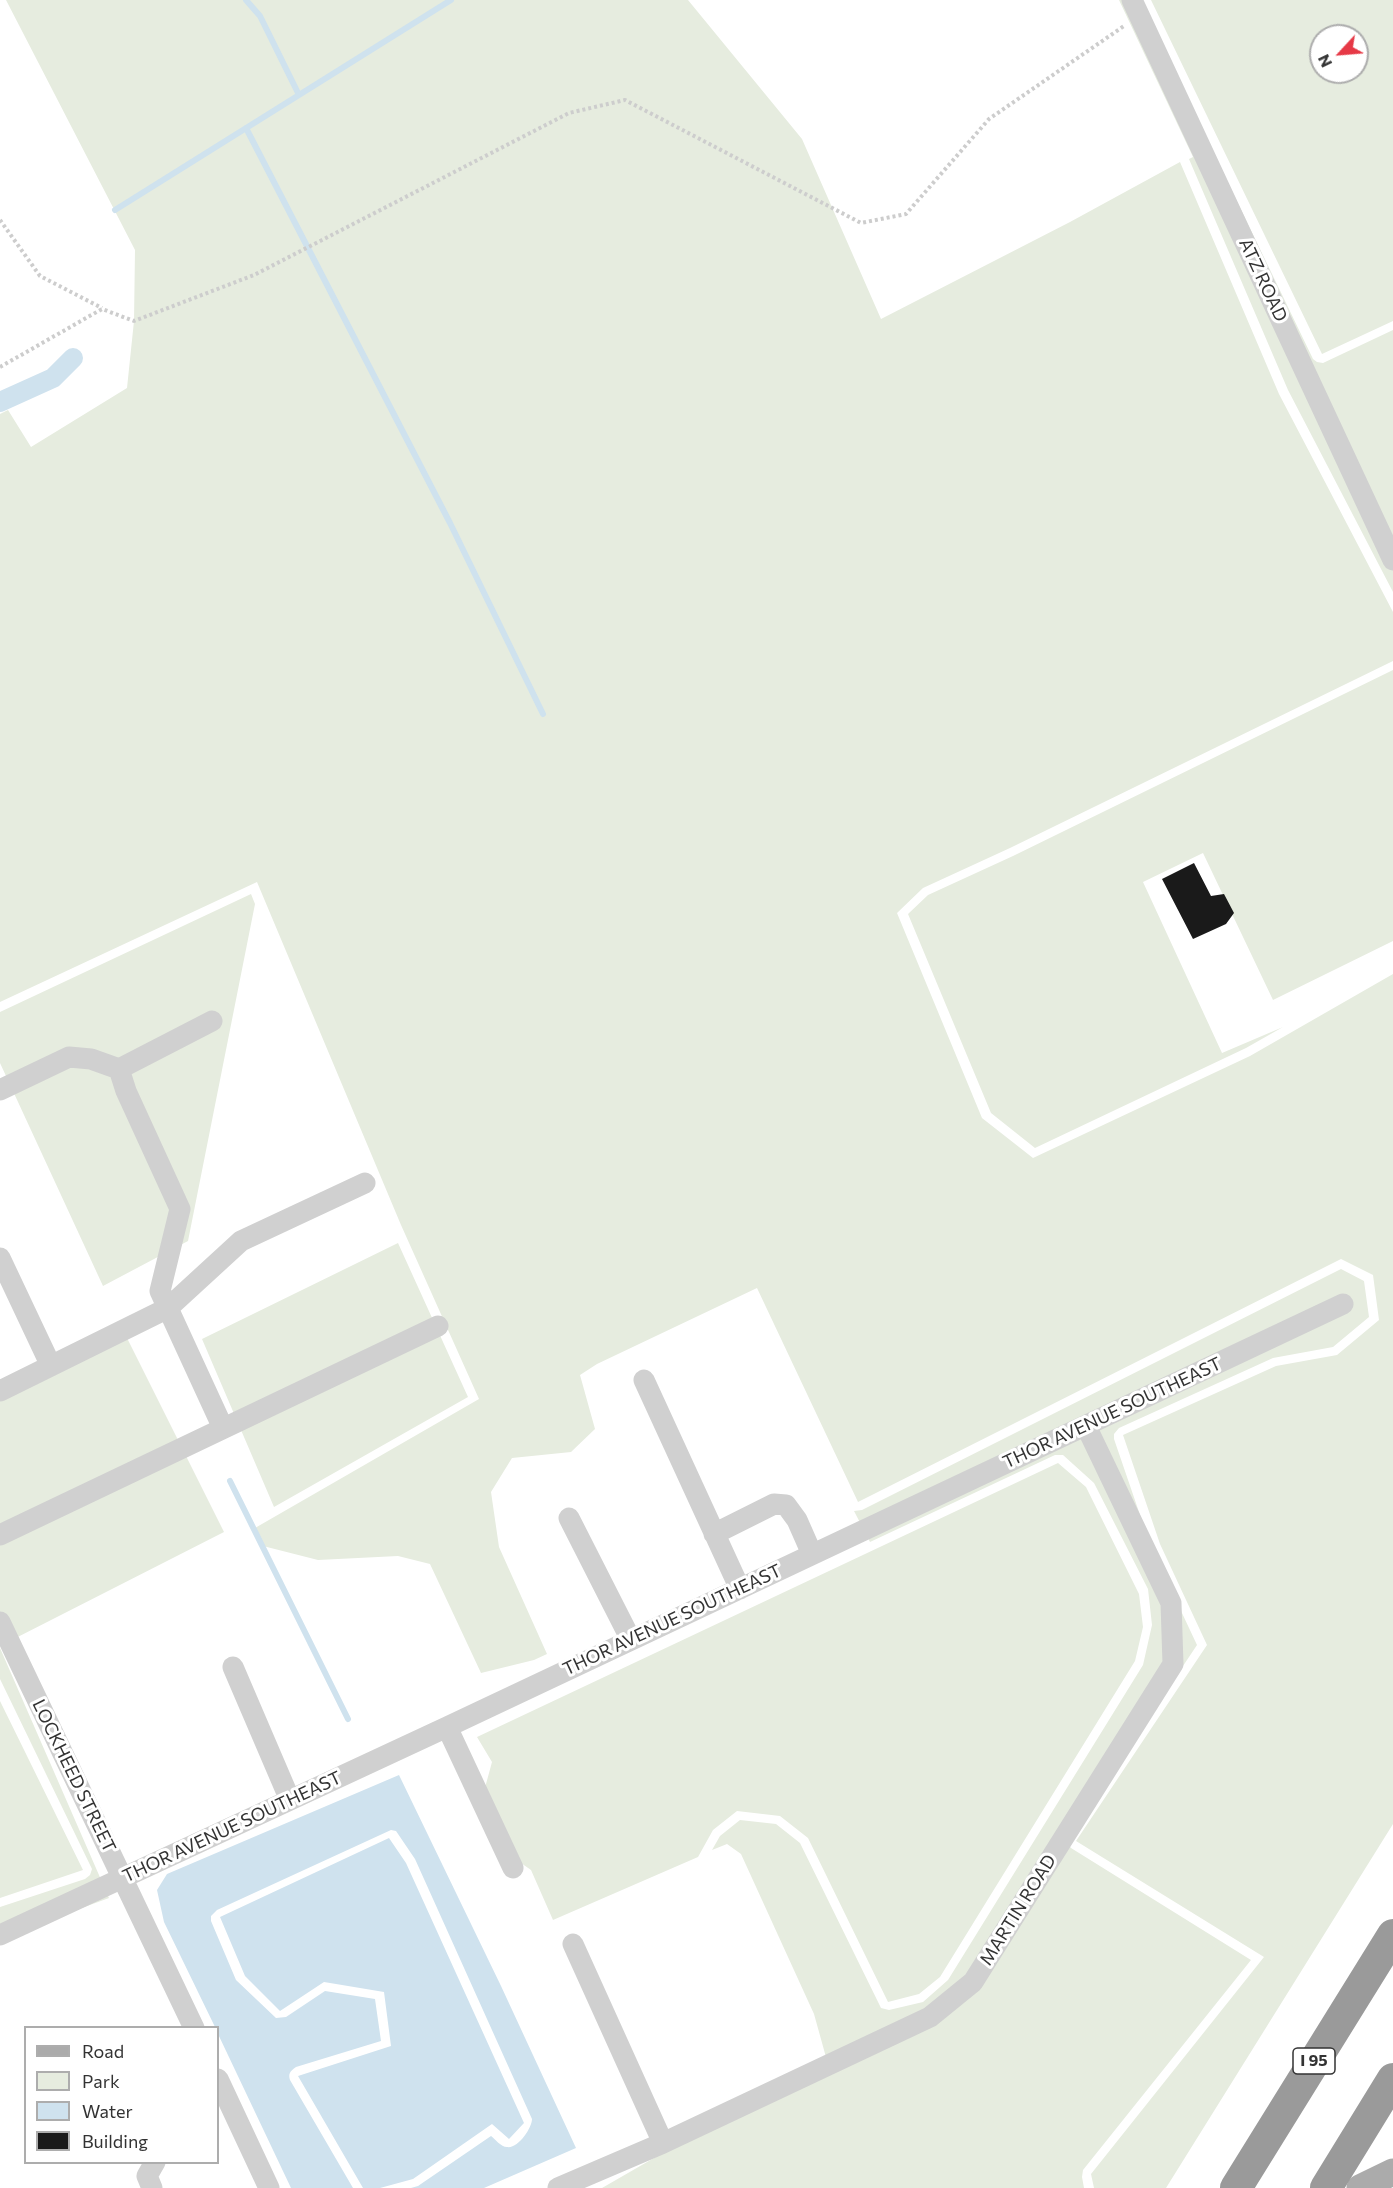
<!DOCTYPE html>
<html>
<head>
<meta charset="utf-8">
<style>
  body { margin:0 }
  #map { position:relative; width:1393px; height:2188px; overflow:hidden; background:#fff; font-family:Commissioner,sans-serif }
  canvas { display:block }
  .legend { position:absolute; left:24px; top:2026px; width:195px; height:138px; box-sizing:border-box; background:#fff; border:2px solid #adadad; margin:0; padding:8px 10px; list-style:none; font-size:18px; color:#333 }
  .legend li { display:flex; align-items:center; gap:12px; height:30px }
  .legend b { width:30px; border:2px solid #adadad }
  .north { position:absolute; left:1309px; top:24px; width:60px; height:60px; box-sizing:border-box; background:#fff; border:2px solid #adadad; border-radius:50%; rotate:244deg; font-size:16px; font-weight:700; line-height:24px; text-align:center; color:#333 }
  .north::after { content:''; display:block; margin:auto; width:21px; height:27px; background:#e63946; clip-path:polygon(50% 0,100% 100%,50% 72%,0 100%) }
</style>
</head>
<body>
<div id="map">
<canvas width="1393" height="2188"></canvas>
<ul class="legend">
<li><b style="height:8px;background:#ababab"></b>Road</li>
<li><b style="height:16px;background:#e6ecdf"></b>Park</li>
<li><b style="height:16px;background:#cfe2ee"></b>Water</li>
<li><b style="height:16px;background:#1a1a1a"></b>Building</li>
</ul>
<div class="north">N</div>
</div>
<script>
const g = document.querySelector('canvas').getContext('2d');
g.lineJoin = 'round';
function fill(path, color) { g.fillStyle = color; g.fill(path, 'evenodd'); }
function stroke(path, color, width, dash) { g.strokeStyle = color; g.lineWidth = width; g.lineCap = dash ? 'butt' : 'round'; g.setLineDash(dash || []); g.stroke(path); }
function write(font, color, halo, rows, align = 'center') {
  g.font = font + ' Commissioner,sans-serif'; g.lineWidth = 6; g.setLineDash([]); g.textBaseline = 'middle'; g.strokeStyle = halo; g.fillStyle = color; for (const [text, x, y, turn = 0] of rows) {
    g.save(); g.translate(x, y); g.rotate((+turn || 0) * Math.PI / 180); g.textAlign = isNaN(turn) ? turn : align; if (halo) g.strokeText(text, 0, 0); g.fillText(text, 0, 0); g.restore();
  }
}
const green = new Path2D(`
  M6,0H688L802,139L881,319L1070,222L1180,162L1279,394L1393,612V661L1010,848L923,888L897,913L982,1118L1033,1158L1250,1056L1393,974V1824L1166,2188H1094L1091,2174L1264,1957L1076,1841L1207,1645L1160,1544L1123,1435L1276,1366L1337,1355L1379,1320L1373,1275L1341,1259L858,1502L757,1288L597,1364L580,1375L595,1429L571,1452L512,1458L491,1492L499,1547L547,1654L534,1660L481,1673L430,1564L398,1556L318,1560L263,1546L255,1528L479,1399L401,1225L257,882L0,1002V414L8,410L31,447L127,388L134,321L135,250Z
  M1119,0H1140L1313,359L1317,362L1323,363L1393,330V592L1288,390L1189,159L1193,157Z
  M1151,0H1393V321L1322,354ZM1321,36H1357V72H1321Z
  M1393,670V941L1273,1000L1203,853L1143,882L1222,1053L1283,1027L1246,1048L1035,1148L991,1113L908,914L928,895L1013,856Z
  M251,894L255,904L188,1241L103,1286L0,1063V1012Z
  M398,1243L468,1397L274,1507L202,1339Z
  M1341,1269L1364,1281L1369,1317L1333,1347L1273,1358L1119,1428L1114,1434V1439L1151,1547L1197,1645L1069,1837L1068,1844L1071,1848L1251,1960L1083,2170L1082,2177L1084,2188H602L687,2139L829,2068L814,2014L741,1854L727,1844L712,1850L720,1836L740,1820L776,1824L800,1843L881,2008L889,2010L923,2002L948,1980L1143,1665L1152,1625L1148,1589L1094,1483L1063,1455H1055L870,1542L854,1511L862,1510Z
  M121,1326L224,1532L0,1646V1380Z
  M1058,1463L1086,1487L1139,1594L1143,1627L1135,1661L940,1977L919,1994L888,2002L808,1838L780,1816L737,1811L713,1830L698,1857L553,1920L531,1870L498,1847L483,1795L492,1762L477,1737Z
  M0,1648L109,1898L0,1938V1907L85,1879L90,1875L92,1869L0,1679Z
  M0,1701L83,1870L0,1898Z`);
const water = new Path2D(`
  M399,1775L501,1986L576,2148L484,2188H411L418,2186L491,2136C495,2139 501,2147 507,2147C518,2149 532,2128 532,2119L415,1859L396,1831L391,1830L217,1910L211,1916V1921L236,1980L276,2018L286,2017L325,1991L375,1999L381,2041L296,2067C290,2071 288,2074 290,2080L353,2188H291L218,2034V2028L215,2027L164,1922L157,1890L167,1874Z
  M389,1838L406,1863L524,2123L509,2139L492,2124L413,2179L380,2188H363L298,2076L391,2046L384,1992L324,1982L280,2011L245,1976L220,1917Z`);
const stream = new Path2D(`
  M246,0L260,16L299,95
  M246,128L450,523L543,714
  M115,210L451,0
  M230,1481L348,1719`);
const canal = new Path2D(`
  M0,402L53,378L73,358`);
const building = new Path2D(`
  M1194,863L1211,896L1224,894L1234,913L1226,924L1193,939L1162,879Z`);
const path = new Path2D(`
  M0,220L40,276L102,308
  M0,367L102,309L134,321L254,275L569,113L625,100L861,223L906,214L989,119L1124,26`);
const minor = new Path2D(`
  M1132,0L1393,560
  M212,1021L119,1069L126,1091L180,1209L160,1291L223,1428
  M0,1090L69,1057L91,1059L119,1069
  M0,1258L51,1366
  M644,1380L740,1589
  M0,1391L168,1308L241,1241L365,1183
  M569,1518L631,1640
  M714,1534L774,1504L786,1505L797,1520L812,1554
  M0,1535L438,1326
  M0,1622L194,2028
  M233,1667L290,1800
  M447,1727L513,1868
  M0,1935L447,1727L1343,1304
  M573,1944L663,2143
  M218,2079L269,2188
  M152,2188L147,2176L155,2162
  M558,2188L663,2143L930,2017L973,1982L1173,1664L1171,1603L1086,1426`);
const major = new Path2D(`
  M1360,2188L1393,2172`);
const highway = new Path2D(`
  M1236,2188L1393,1935
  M1326,2188L1393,2079`);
const shields = [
  [1314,2061,42]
];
const shieldNames = [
  ["I 95",1314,2061]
];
const streetNames = [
  ["ATZ ROAD",1263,280,65],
  ["THOR AVENUE SOUTHEAST",1112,1413,-25],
  ["THOR AVENUE SOUTHEAST",672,1620,-25],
  ["LOCKHEED STREET",74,1776,64],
  ["THOR AVENUE SOUTHEAST",232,1827,-25],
  ["MARTIN ROAD",1018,1910,-58]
];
fill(green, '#e6ecdf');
fill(water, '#cfe2ee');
stroke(stream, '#cfe2ee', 6);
stroke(canal, '#cfe2ee', 20);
fill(building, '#1a1a1a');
stroke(path, '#cdcdcd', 4, [3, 3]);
stroke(minor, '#d0d0d0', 21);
stroke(major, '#ababab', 27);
stroke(highway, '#9a9a9a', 32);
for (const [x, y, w] of shields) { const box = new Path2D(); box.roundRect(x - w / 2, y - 13, w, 26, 4.5); g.fillStyle = '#fff'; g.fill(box); stroke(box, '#333', 1.5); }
write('bold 16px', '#333', null, shieldNames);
write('18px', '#333', '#fff', streetNames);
</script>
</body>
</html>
